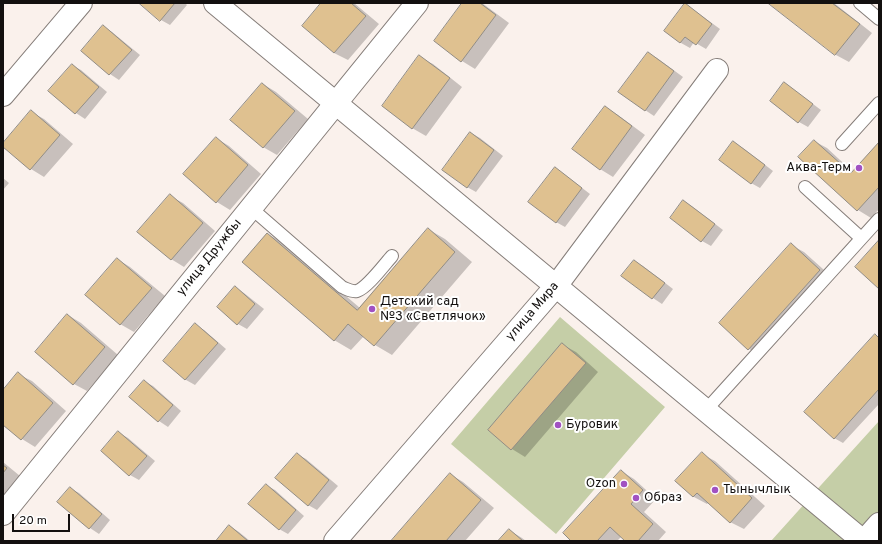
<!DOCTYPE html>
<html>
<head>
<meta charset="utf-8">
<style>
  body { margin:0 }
  #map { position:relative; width:882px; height:544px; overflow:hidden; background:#faf1ec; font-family:Overpass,sans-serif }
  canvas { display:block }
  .frame { position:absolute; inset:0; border:4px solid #13100f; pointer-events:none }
  .scale { position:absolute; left:12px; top:514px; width:58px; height:18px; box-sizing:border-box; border:2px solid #13100f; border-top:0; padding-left:5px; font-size:12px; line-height:14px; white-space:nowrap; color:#13100f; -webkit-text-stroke:3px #fff; paint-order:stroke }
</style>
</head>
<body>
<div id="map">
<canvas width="882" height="544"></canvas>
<div class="frame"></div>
<div class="scale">20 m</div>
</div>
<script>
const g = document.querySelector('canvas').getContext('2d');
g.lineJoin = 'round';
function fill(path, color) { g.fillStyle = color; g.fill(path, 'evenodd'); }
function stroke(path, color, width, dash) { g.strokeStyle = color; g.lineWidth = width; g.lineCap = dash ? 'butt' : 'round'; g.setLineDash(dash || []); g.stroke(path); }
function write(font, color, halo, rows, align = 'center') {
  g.font = font + ' Overpass,sans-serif'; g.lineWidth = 4; g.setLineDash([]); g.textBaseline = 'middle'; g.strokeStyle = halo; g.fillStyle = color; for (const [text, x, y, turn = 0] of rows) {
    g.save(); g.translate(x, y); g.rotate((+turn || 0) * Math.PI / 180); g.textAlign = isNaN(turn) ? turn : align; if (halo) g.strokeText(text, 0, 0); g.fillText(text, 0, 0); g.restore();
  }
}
const green = new Path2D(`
  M560,317L665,407L556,534L451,444Z
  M879,421V519L863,537L812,495Z
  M807,501L856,541H771Z`);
const shadow = new Path2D(`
  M141,3H185L187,5L170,25L161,20Z
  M323,3H354L379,24L348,60L334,53Z
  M463,3H482L509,23L475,69L462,61L435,41Z
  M770,3H834L872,33L849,62L836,55Z
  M685,4L694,10L720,29L706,49L694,42L690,48L681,43L665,31Z
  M103,26L112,32L140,55L119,80L110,74L82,51Z
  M648,53L657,58L683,77L654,116L645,110Z
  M419,57L433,64L462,87L426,136L412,128Z
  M72,65L81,70L107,92L85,119L76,113Z
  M784,83L793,89L821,110L808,127L799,122L771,101Z
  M263,84L276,92L308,119L277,155L263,147Z
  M605,107L618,115L645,135L613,177L600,169Z
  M31,112L44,119L73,144L44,177L31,169L3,146Z
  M471,133L480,138L503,156L476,192L467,187Z
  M216,138L229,146L261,174L230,210L217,202L185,174Z
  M814,141L827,148L853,172L879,143V209L871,218L858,210Z
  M734,143L743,148L773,171L760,188L751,183Z
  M555,169L564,174L590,194L565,227L556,222Z
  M3,178L9,183L3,190Z
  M170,196L183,203L215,231L184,267L171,259Z
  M684,201L693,207L723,230L711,246L702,241L671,218Z
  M428,229L445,239L472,262L392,355L375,345L364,336L351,350L334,340L268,234L285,244L360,308Z
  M791,245L804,252L833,278L762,356L749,349Z
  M117,259L130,267L165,296L134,332L120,324Z
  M634,261L643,266L673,289L662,304L653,298L623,276Z
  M235,287L244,293L264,309L247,329L238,324Z
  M68,315L81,323L118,355L87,391L74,384Z
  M195,325L204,330L226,349L195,385L186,380L164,361Z
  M875,335L879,338V404L843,443L834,438Z
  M563,345L576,352L598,372L525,457L512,449L489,430Z
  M18,374L32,381L66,411L35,447L22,439L3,423V392Z
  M144,381L153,386L181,411L168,427L159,421L130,397Z
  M118,432L128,438L155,461L139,480L130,475L102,451Z
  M297,454L306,459L338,486L317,510L308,505Z
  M702,454L715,461L765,506L744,529L730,522L709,502L707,504L694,497L677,481Z
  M3,462L20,476L3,496Z
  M621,471L634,479L656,499L644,512L666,532L658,541H627L622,536L617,541H573Z
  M450,474L463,482L494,508L465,541H393Z
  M266,485L275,490L304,516L288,534L279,529Z
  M70,488L79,493L110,520L99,534L90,528L59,502Z
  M230,526L239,532L250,541H217Z
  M509,530L522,538L526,541H500Z`);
const building = new Path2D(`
  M139,3H175L160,21Z
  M321,3H351L366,16L334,53L302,26Z
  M462,3H480L496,15L461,62L434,41Z
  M685,3L712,24L696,45L685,37L680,43L664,31Z
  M768,3H832L860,24L835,55Z
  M103,25L132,50L109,75L81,51Z
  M648,52L674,71L645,111L618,92Z
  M419,55L450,78L412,129L382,106Z
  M72,64L99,87L75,114L48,91Z
  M784,82L813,104L798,123L770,101Z
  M262,83L295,111L263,148L230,120Z
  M605,106L632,126L600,170L572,149Z
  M31,110L60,135L30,170L3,147V143Z
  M470,132L494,150L467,188L442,170Z
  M216,137L248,165L216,203L183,174Z
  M814,140L851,173L879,142V187L857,211L798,157Z
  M733,141L765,165L751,184L719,160Z
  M555,167L582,188L556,223L528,202Z
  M170,194L203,223L171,260L137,232Z
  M683,200L715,224L701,242L670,218Z
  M428,228L455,252L374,346L348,324L334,341L242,262L267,233L357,310Z
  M879,240V289L855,267Z
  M791,243L820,270L748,350L719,323Z
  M117,258L152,288L120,325L85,295Z
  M634,260L665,283L652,299L621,276Z
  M235,286L255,304L237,325L217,307Z
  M67,314L105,347L73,385L35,352Z
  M195,323L218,343L185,380L163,361Z
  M875,334L879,338V389L834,439L804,412Z
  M562,343L586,363L511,450L488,430Z
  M18,372L53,403L21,440L3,425V390Z
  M144,380L173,405L158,422L129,397Z
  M118,431L147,456L129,476L101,451Z
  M702,452L752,498L730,523L697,493L693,497L675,481Z
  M297,453L329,480L308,506L275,478Z
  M3,465L7,468L3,473Z
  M621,470L643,490L631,504L653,524L638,541H625L610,527L597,541H571L563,533Z
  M450,473L481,500L446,541H391Z
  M266,484L296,510L279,530L248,504Z
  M70,487L102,514L89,529L57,502Z
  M229,525L248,541H216Z
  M509,529L523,541H498Z`);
const lane = new Path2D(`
  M860,3L879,19
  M842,144L879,103
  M805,187L861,238
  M251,208L342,287C347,289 351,292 357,291C367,288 384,265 392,256
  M706,410L879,219`);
const street = new Path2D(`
  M215,3L863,541
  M3,95L81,3
  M335,541L556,286L717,70`);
const secondary = new Path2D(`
  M3,514L417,3
  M864,541L879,524`);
const markers = [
  [859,168,4,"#a151c2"],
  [372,309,4,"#a151c2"],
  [558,425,4,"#a151c2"],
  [624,484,4,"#a151c2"],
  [715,490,4,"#a151c2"],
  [636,498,4,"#a151c2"]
];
const poiNames = [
  ["Аква-Терм",851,168,"right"],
  ["Детский сад",380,302],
  ["№3 «Светлячок»",380,317],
  ["Буровик",566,425],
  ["Ozon",616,484,"right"],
  ["Тынычлык",723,490],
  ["Образ",644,498]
];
const streetNames = [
  ["улица Дружбы",210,258,-51],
  ["улица Мира",533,312,-49]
];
fill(green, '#c5cea7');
fill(shadow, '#0003');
fill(building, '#dfc190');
stroke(building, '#918c85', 1);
stroke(lane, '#857d79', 14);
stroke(street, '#857d79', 24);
stroke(secondary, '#857d79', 24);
stroke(lane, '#fff', 12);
stroke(street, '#fff', 22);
stroke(secondary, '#fff', 22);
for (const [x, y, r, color] of markers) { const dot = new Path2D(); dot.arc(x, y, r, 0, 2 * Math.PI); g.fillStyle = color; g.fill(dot); stroke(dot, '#fff', 1.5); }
write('13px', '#13100f', '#fff', poiNames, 'left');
write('13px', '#13100f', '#fff', streetNames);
</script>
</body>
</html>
